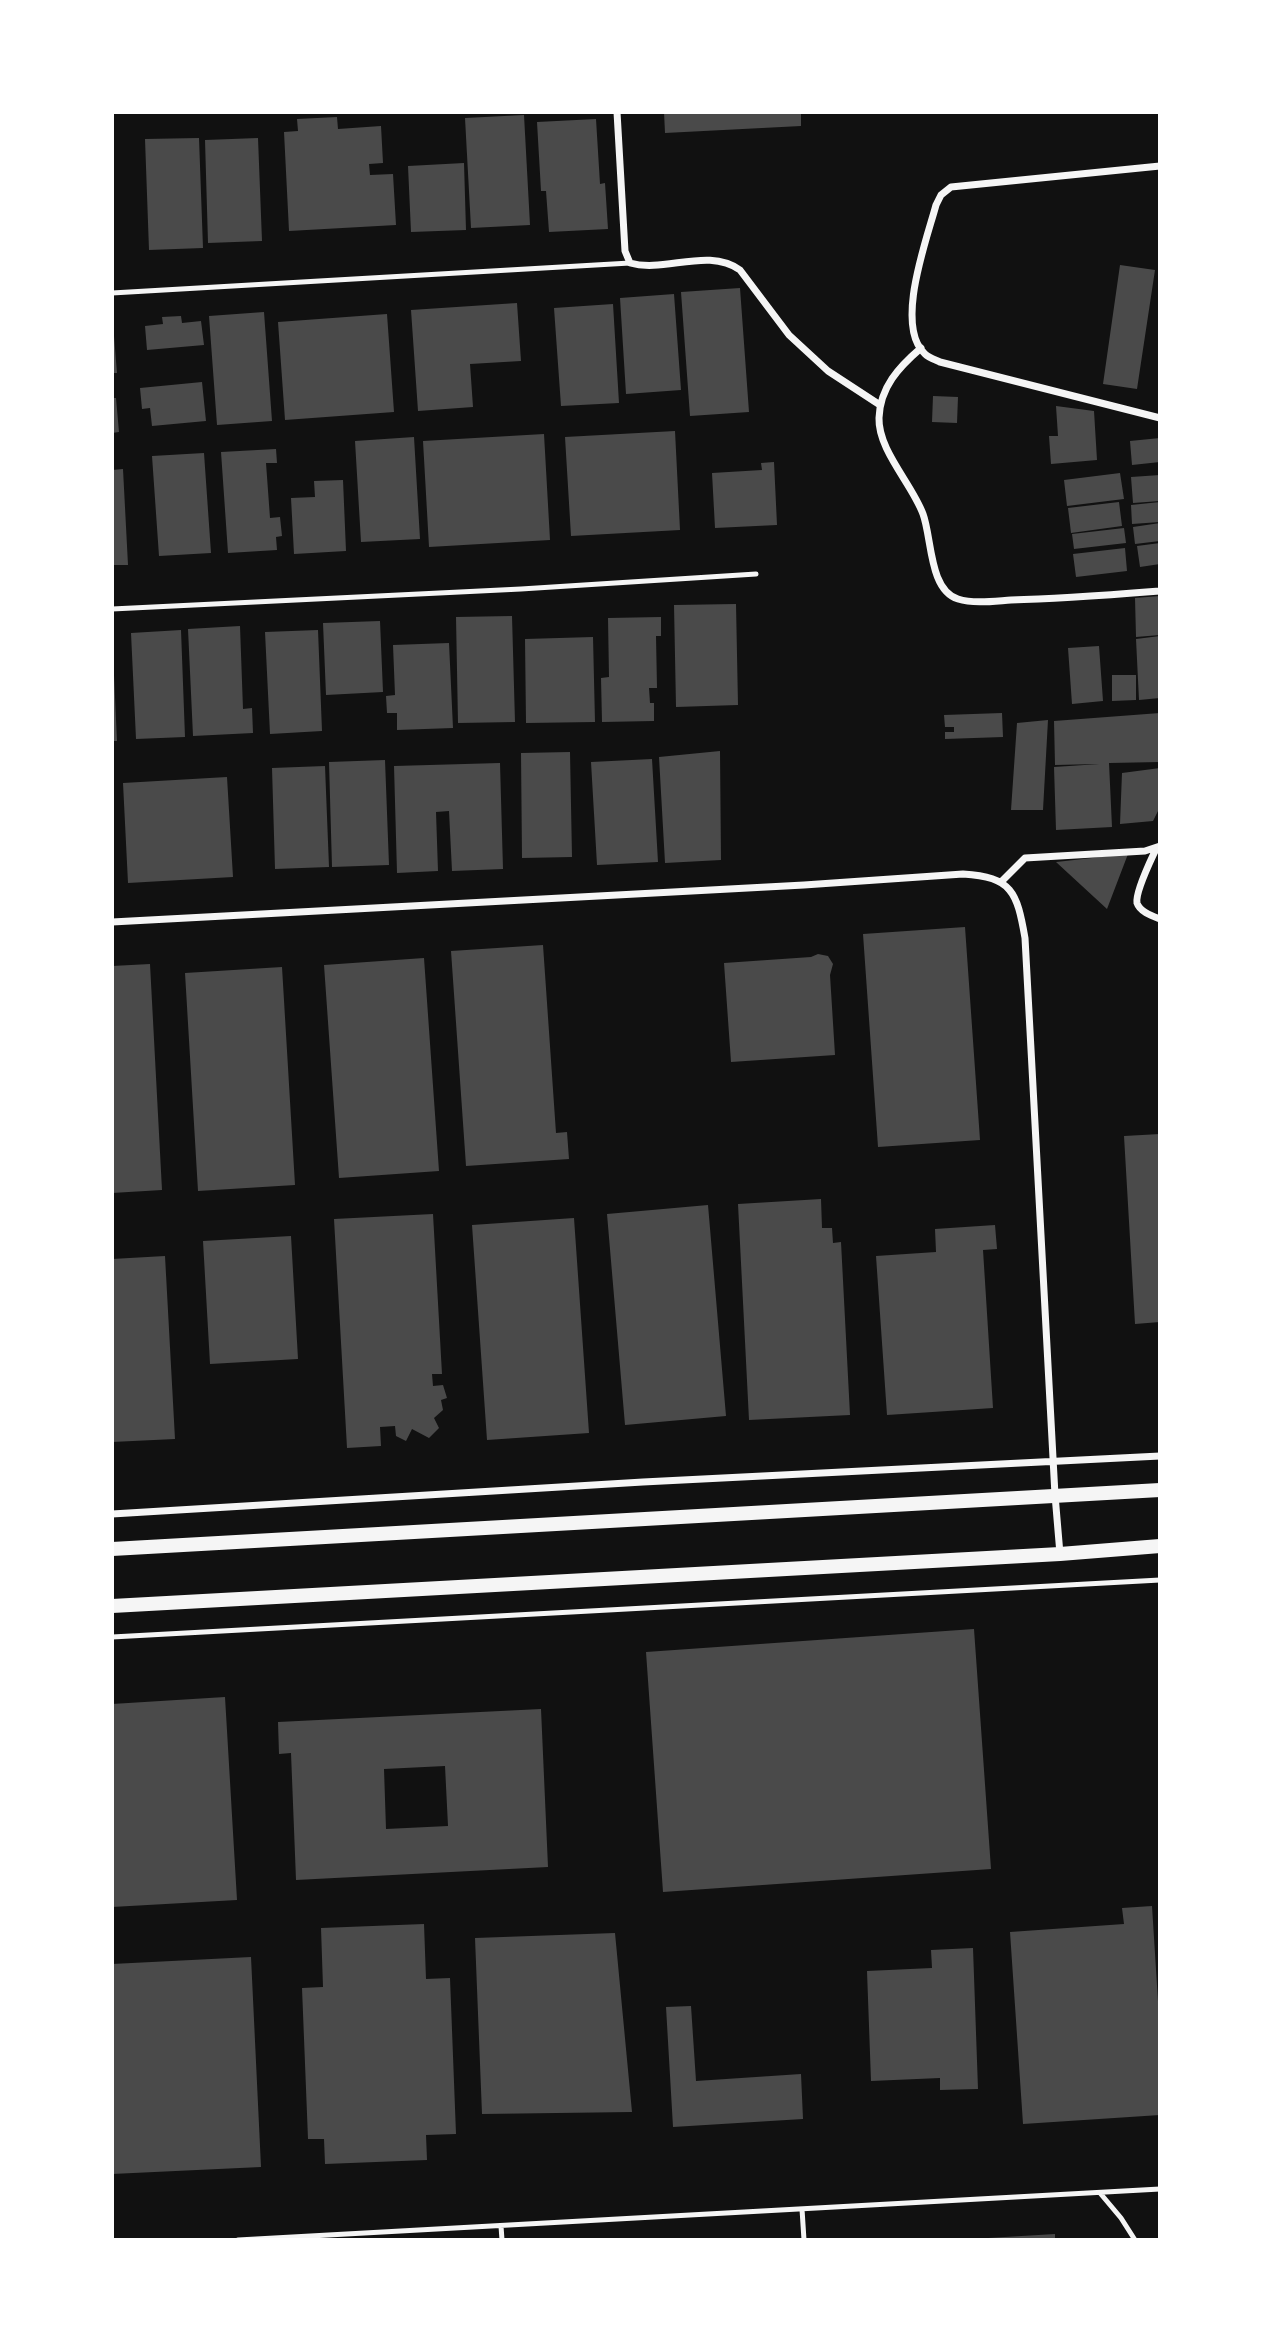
<!DOCTYPE html>
<html>
<head>
<meta charset="utf-8">
<style>
  body { margin:0 }
  #map { position:relative; width:1272px; height:2352px; overflow:hidden; background:#111; font-family:"Roboto Condensed",sans-serif }
  canvas { display:block }
  .frame { position:absolute; inset:0; border:114px solid #fff; pointer-events:none }
</style>
</head>
<body>
<div id="map">
<canvas width="1272" height="2352"></canvas>
<div class="frame"></div>
</div>
<script>
const g = document.querySelector('canvas').getContext('2d');
g.lineJoin = 'round';
function fill(path, color) { g.fillStyle = color; g.fill(path, 'evenodd'); }
function stroke(path, color, width, dash) { g.strokeStyle = color; g.lineWidth = width; g.lineCap = dash ? 'butt' : 'round'; g.setLineDash(dash || []); g.stroke(path); }
const building = new Path2D(`
  M664,112H801V126L665,133Z
  M524,115L530,225L471,228L465,118Z
  M337,117L338,129L381,126L383,163L369,164L370,175L393,174L396,225L289,231L284,132L298,131L297,119Z
  M596,119L600,184L605,183L608,229L549,232L546,191H541L537,122Z
  M199,138L203,248L149,250L145,139Z
  M258,138L262,241L208,243L205,140Z
  M464,163L466,230L411,232L408,166Z
  M1120,265L1155,270L1137,389L1103,384Z
  M740,288L749,412L690,416L681,292Z
  M674,294L681,390L626,394L620,298Z
  M517,303L521,361L470,364L473,407L418,411L411,310Z
  M613,304L619,403L561,406L554,308Z
  M264,312L272,421L217,425L209,316Z
  M387,314L394,412L285,420L278,322Z
  M181,316L182,323L201,321L204,345L147,350L145,326L163,324L162,317Z
  M112,336H114L117,373H112Z
  M202,382L206,421L152,426L150,408L142,409L140,388Z
  M933,396L958,397L957,423L932,422Z
  M112,398H116L119,432L112,433Z
  M1056,406L1094,411L1097,460L1051,464L1049,436H1058Z
  M675,431L680,530L571,536L565,437Z
  M544,434L550,540L429,547L423,441Z
  M414,437L420,539L361,542L355,441Z
  M1160,438V462L1132,465L1130,441Z
  M276,449L277,463H266L270,518L280,517L282,536L276,537L277,550L228,553L221,452Z
  M204,453L211,553L159,556L152,456Z
  M774,462L777,525L715,528L712,473L762,470L761,463Z
  M123,469L128,565H112V470Z
  M1120,473L1124,499L1067,506L1064,480Z
  M1160,475V501L1133,503L1131,477Z
  M343,480L346,551L294,554L291,498L315,497L314,481Z
  M1119,502L1122,526L1071,533L1068,508Z
  M1160,502V522L1132,524L1131,505Z
  M1160,523V541L1135,544L1133,527Z
  M1124,528L1126,543L1074,549L1072,534Z
  M1160,543V564L1140,567L1137,546Z
  M1125,548L1127,571L1076,577L1073,554Z
  M1160,596V635L1136,637L1135,598Z
  M736,604L738,705L676,707L674,605Z
  M512,616L515,722L458,723L456,617Z
  M661,617V636H656L657,688H649L650,703H654V721L602,722L601,678L609,677L608,618Z
  M380,621L383,692L326,695L323,623Z
  M240,626L243,709L252,708L253,733L193,736L188,629Z
  M181,630L185,737L136,739L131,633Z
  M318,630L322,731L270,734L265,632Z
  M1160,636V698L1139,700L1136,639Z
  M593,637L595,722L526,723L525,639Z
  M449,643L453,728L397,730V713H387L386,696L395,695L393,645Z
  M1099,646L1103,701L1072,704L1068,648Z
  M112,675H114L117,741H112Z
  M1112,675H1136V700L1112,701Z
  M1002,713L1003,737L945,739V732H954V727H945L944,715Z
  M1160,713V762L1109,763L1112,827L1056,830L1054,767L1099,764L1055,765L1054,721Z
  M1048,720L1043,810H1011L1017,723Z
  M720,751L721,860L665,863L659,757Z
  M570,752L572,857L522,858L521,753Z
  M652,759L658,862L597,865L591,762Z
  M385,760L389,865L332,867L329,762Z
  M500,763L503,869L452,871L449,811L436,812L438,871L397,873L394,766Z
  M325,766L329,867L275,869L272,768Z
  M1160,768V807L1153,821L1120,824L1122,773Z
  M227,777L233,877L128,883L123,783Z
  M1128,854L1107,909L1056,862Z
  M965,927L980,1140L878,1147L863,934Z
  M543,945L556,1133L567,1132L569,1159L466,1166L451,951Z
  M818,954L828,956L833,964L830,975L835,1055L731,1062L724,963L811,957Z
  M424,958L439,1171L339,1178L324,965Z
  M150,964L162,1190L112,1193V966Z
  M282,967L295,1185L198,1191L185,973Z
  M1160,1134V1322L1135,1324L1124,1136Z
  M821,1199L822,1228H832L833,1243L841,1242L850,1415L749,1420L738,1204Z
  M708,1205L726,1416L625,1425L607,1214Z
  M433,1214L442,1374H432L433,1386L443,1385L447,1398L441,1400L443,1410L434,1418L439,1428L429,1438L412,1429L406,1441L396,1436L395,1426L380,1427L381,1446L347,1448L334,1219Z
  M574,1218L589,1433L487,1440L472,1225Z
  M995,1225L997,1249L983,1250L993,1408L887,1415L876,1256L936,1252L935,1229Z
  M291,1236L298,1359L210,1364L203,1241Z
  M165,1256L175,1439L112,1442V1259Z
  M974,1629L991,1869L663,1892L646,1652Z
  M225,1697L237,1900L112,1907V1704Z
  M541,1709L548,1867L296,1880L291,1753L279,1754L278,1722ZM445,1766L448,1826L386,1829L384,1769Z
  M1152,1906L1160,2033V2115L1023,2124L1010,1932L1124,1924L1122,1908Z
  M424,1924L426,1979L450,1978L456,2134L426,2135L427,2160L325,2164L324,2139H308L302,1988L323,1987L321,1928Z
  M615,1933L632,2112L482,2114L475,1938Z
  M973,1948L978,2089L940,2090V2078L871,2081L867,1971L932,1968L931,1950Z
  M251,1957L261,2167L112,2174V1964Z
  M691,2006L696,2081L801,2074L803,2119L673,2127L666,2007Z
  M1055,2234V2240H988V2238Z`);
const service = new Path2D(`
  M112,293L630,263
  M112,609L521,589L756,574
  M112,1637L1160,1580
  M1100,2193L1121,2218L1135,2240
  M802,2209L804,2240
  M501,2226L502,2240
  M238,2240L1160,2189`);
const minor = new Path2D(`
  M617,112L625,251L630,263C665,273 708,247 740,270L789,335L828,371L880,405
  M1160,166L951,187L941,195L936,205C927,239 894,326 925,354C929,358 936,360 940,362L1160,418
  M921,348C899,367 880,387 879,418C878,450 912,484 923,514C932,538 929,590 958,599C974,604 995,601 1011,600C1061,599 1110,595 1160,591
  M1156,849C1151,860 1135,892 1137,903C1140,912 1152,916 1160,919
  M1001,882L1025,858L1145,851L1160,846
  M112,922L804,885L963,874C1012,877 1017,892 1025,938L1055,1495L1060,1554
  M112,1514L643,1482L1160,1456`);
const secondary = new Path2D(`
  M112,1549L1160,1490
  M112,1606L1060,1554L1160,1546`);
fill(building, '#4a4a4a');
stroke(service, '#f5f5f5', 5);
stroke(minor, '#f5f5f5', 7);
stroke(secondary, '#f5f5f5', 14);
</script>
</body>
</html>
